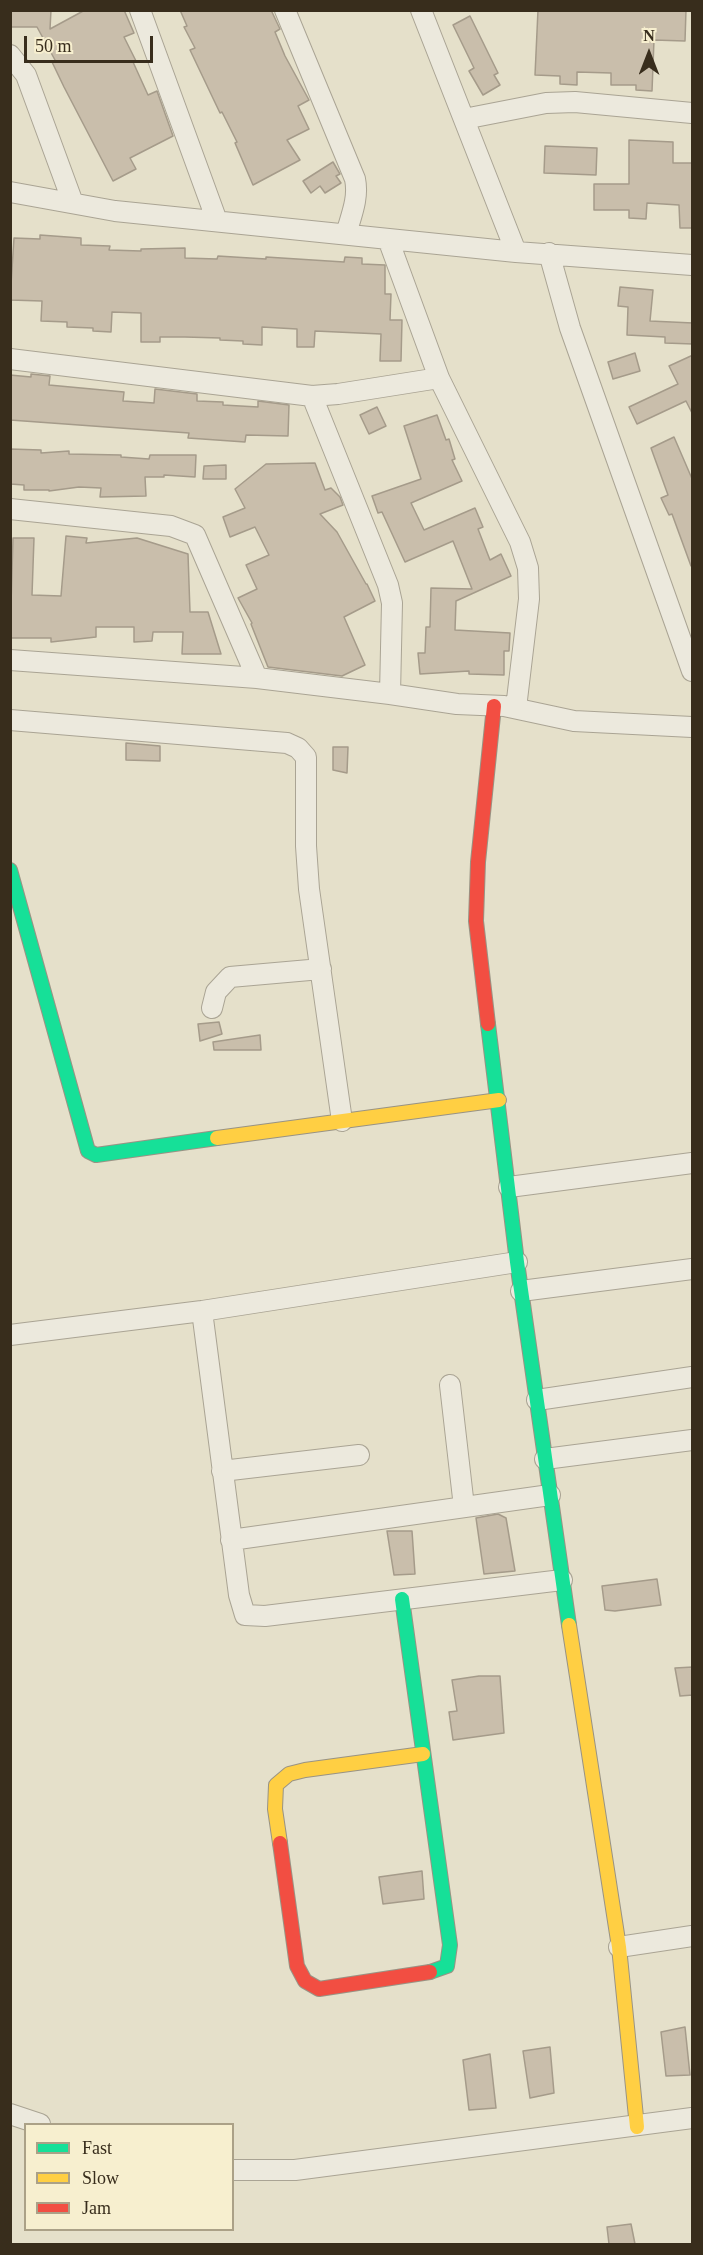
<!DOCTYPE html>
<html>
<head>
<meta charset="utf-8">
<style>
  body { margin:0 }
  #map { position:relative; width:703px; height:2255px; overflow:hidden; background:#e5e0ca; font-family:"Times New Roman",serif }
  canvas { display:block }
  .frame { position:absolute; inset:0; border:12px solid #382d1c; pointer-events:none }
  .legend { position:absolute; left:24px; top:2123px; width:210px; height:108px; box-sizing:border-box; background:#f7efcf; border:2px solid #aba187; margin:0; padding:8px 10px; list-style:none; font-size:18px; color:#382d1c }
  .legend li { display:flex; align-items:center; gap:12px; height:30px }
  .legend b { width:30px; border:2px solid #aba187 }
  .north { position:absolute; left:619px; top:24px; width:60px; height:60px; -webkit-text-stroke:4px #f7efcf; paint-order:stroke; rotate:0deg; font-size:16px; font-weight:700; line-height:24px; text-align:center; color:#382d1c }
  .north::after { content:''; display:block; margin:auto; width:21px; height:27px; background:#382d1c; clip-path:polygon(50% 0,100% 100%,50% 72%,0 100%) }
  .scale { position:absolute; left:24px; top:36px; width:129px; height:27px; box-sizing:border-box; border:3px solid #382d1c; border-top:0; padding-left:8px; font-size:18px; line-height:21px; white-space:nowrap; color:#382d1c; -webkit-text-stroke:4px #f7efcf; paint-order:stroke }
</style>
</head>
<body>
<div id="map">
<canvas width="703" height="2255"></canvas>
<div class="frame"></div>
<ul class="legend">
<li><b style="height:8px;background:#16e098"></b>Fast</li>
<li><b style="height:8px;background:#ffcf43"></b>Slow</li>
<li><b style="height:8px;background:#f24e42"></b>Jam</li>
</ul>
<div class="north">N</div>
<div class="scale">50 m</div>
</div>
<script>
const g = document.querySelector('canvas').getContext('2d');
g.lineJoin = 'round';
function fill(path, color) { g.fillStyle = color; g.fill(path, 'evenodd'); }
function stroke(path, color, width, dash) { g.strokeStyle = color; g.lineWidth = width; g.lineCap = dash ? 'butt' : 'round'; g.setLineDash(dash || []); g.stroke(path); }
const building = new Path2D(`
  M10,10H51L50,29L85,10H124L134,33L124,37L136,61L133,62L148,95L157,91L173,136L130,158L136,169L113,181L64,87L52,62L55,60L37,27H10Z
  M180,10H271L280,29L275,32L285,56L309,100L298,106L309,129L287,140L300,160L253,185L235,143L237,142L222,112L220,113L190,50L195,48L184,27L187,26Z
  M538,10H686L685,41L654,40L652,91L636,90V85H611V73L577,72V85L560,84V76L535,75Z
  M470,16L498,73L494,75L500,85L483,95L469,71L474,68L453,25Z
  M629,140L673,142V163H693V228H680L679,205L647,203L646,219L629,218V210H594V184H629Z
  M545,146L597,148L596,175L544,173Z
  M333,162L340,174L336,176L341,183L325,193L320,186L311,193L303,181Z
  M40,235L81,238V245L110,246L109,250L141,251V249L185,248V258L217,259L218,256L266,259V257L344,262L345,257L362,258V264L385,265V294H391L390,320H402L401,361H380L381,334L315,331L314,347H297V329L262,327V345L243,344V341L220,340V338L185,337H160V342H141V313L112,312L111,332L93,331V328L67,327V322L41,321L42,301L10,300L14,238L40,239Z
  M620,287L653,290L650,321L693,323V344L665,343V337L627,335L628,307L618,306Z
  M635,353L640,371L613,379L608,362Z
  M693,355V415L686,401L637,424L629,407L678,384L669,366Z
  M31,374L50,376L49,385L124,392L123,401L154,403L155,389L197,394V401L223,402V405L258,407V401L289,405L288,436L246,435L245,442L188,438L189,433L10,420V375L31,377Z
  M377,407L386,426L369,434L360,415Z
  M437,415L446,440L449,439L455,459L452,460L462,481L411,503L424,530L475,508L483,527L478,529L490,560L501,554L511,576L456,601L455,630L510,633L509,651H504V675L469,674V671L420,674L418,653H425L426,627H430L431,588L472,589L453,541L405,562L382,512L378,513L372,496L421,479L404,426Z
  M674,437L693,481V565L691,566L672,514L669,515L661,498L668,495L651,448Z
  M10,449L41,450V453L69,451V454L121,455V457L149,459L150,455H196L195,477L164,475V477H145L146,496L100,497L101,488L79,487L49,491V490H24V485L10,484Z
  M315,463L325,490L331,488L340,497L343,505L320,514L337,532L366,584H367L375,601L344,617L365,665L342,676L268,667L251,624L252,623L238,598L257,589L246,565L269,555L255,527L230,537L223,517L245,508L235,489L266,464Z
  M226,465V479H203L204,466Z
  M66,536L87,538L86,543L137,538L188,554L190,612H208L221,654H182L183,632H153L152,641L134,642V627H96V637L51,642V638H10L13,538H34L32,595L61,596Z
  M126,743L160,746V761L126,760Z
  M333,747H348L347,773L333,770Z
  M219,1022L222,1034L200,1041L198,1024Z
  M260,1035L261,1050H214L213,1042Z
  M498,1514L506,1518L515,1571L484,1574L476,1518Z
  M387,1531H412L415,1574L394,1575Z
  M657,1579L661,1605L615,1611L605,1610L602,1586Z
  M693,1667V1695L680,1696L675,1668Z
  M479,1676H500L504,1733L453,1740L449,1712L457,1711L452,1680Z
  M422,1871L424,1899L383,1904L379,1877Z
  M685,2027L690,2075L666,2076L661,2032Z
  M550,2047L554,2093L530,2098L523,2051Z
  M490,2054L496,2108L469,2110L463,2060Z
  M631,2224L635,2244H609L607,2227Z`);
const street = new Path2D(`
  M140,10L217,221
  M285,10L355,179C359,198 351,216 346,234
  M421,10L516,252
  M10,55L26,75L73,203
  M464,119L546,103L575,102L692,113
  M10,192L115,211L516,252L692,265
  M388,239L439,378L520,542L528,568L529,599L516,708
  M549,253L570,328L692,671
  M10,359L312,396L338,394L439,378
  M312,396L388,585L392,603L390,694
  M10,509L171,526L195,535L257,678
  M10,660L257,678L390,694L457,704L504,706L574,721L692,727
  M10,720L287,743L298,748L306,757V846L309,889L342,1121
  M212,1008L216,992L230,977L321,969
  M509,1187L692,1163
  M521,1291L692,1269
  M202,1311L239,1595L245,1615L265,1616L562,1580
  M10,1335L202,1311L517,1262
  M450,1385L464,1507
  M537,1400L692,1377
  M545,1459L692,1440
  M222,1471L359,1455
  M231,1540L550,1495
  M619,1947L692,1936
  M10,2114L40,2124
  M232,2170H295L692,2118`);
const fast = new Path2D(`
  M10,870L88,1151L96,1155L217,1138
  M488,1024L517,1262L569,1625
  M402,1599L450,1945L447,1966L430,1972`);
const slow = new Path2D(`
  M217,1138L499,1100
  M569,1625L619,1947L637,2127
  M280,1843L275,1809L276,1785L289,1774L305,1770L423,1754`);
const jam = new Path2D(`
  M488,1024L476,921L478,862L494,706
  M280,1843L297,1966L305,1981L319,1989L430,1972`);
fill(building, '#c9beab');
stroke(building, '#a59b8a', 1.5);
stroke(street, '#aaa494', 22);
stroke(fast, '#999384', 16);
stroke(slow, '#999384', 16);
stroke(jam, '#999384', 16);
stroke(street, '#ece9dd', 20);
stroke(fast, '#16e098', 14);
stroke(slow, '#ffcf43', 14);
stroke(jam, '#f24e42', 14);
</script>
</body>
</html>
